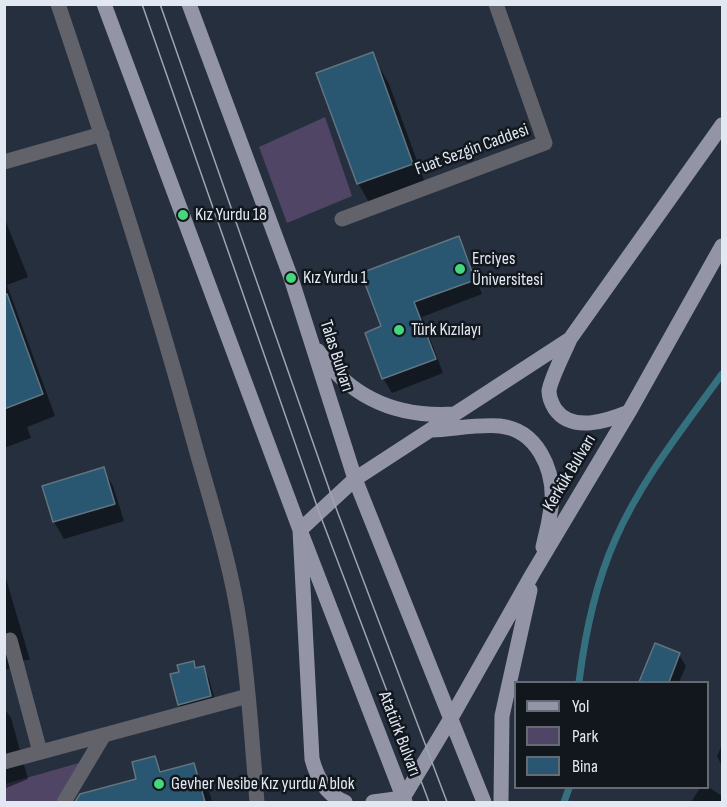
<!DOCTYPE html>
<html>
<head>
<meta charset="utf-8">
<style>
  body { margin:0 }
  #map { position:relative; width:727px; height:807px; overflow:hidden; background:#252f3d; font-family:"Sofia Sans Condensed",sans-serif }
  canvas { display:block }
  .frame { position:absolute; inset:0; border:6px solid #e2e8f2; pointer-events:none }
  .legend { position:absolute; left:514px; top:681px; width:195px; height:108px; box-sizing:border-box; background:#12171d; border:2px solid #656b72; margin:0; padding:8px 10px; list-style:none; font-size:18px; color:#e2e8f2 }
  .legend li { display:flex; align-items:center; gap:12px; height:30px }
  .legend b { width:30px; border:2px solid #656b72 }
</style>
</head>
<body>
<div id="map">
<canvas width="727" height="807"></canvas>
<div class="frame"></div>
<ul class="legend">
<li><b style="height:8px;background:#9395a6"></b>Yol</li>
<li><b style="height:16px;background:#504565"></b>Park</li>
<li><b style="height:16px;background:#295670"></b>Bina</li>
</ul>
</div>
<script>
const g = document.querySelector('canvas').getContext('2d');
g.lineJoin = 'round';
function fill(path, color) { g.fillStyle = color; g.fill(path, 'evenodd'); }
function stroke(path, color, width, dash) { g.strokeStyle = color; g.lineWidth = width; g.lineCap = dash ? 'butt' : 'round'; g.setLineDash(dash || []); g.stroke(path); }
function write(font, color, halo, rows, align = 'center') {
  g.font = font + ' "Sofia Sans Condensed",sans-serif'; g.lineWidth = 5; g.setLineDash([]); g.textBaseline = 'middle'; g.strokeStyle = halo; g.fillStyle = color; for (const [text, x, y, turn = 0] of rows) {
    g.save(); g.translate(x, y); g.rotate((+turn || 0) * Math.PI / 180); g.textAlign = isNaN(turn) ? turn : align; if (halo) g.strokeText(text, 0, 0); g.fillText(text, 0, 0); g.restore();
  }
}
const green = new Path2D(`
  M325,117L352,196L287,223L259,147Z
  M79,763L56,802H5V784Z`);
const shadow = new Path2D(`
  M372,54L389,84L429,194L375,213L358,183Z
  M4,217L28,277L7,285L55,416L27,427L31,438L4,448Z
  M458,238L466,253L482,294L422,317L443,373L392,393L383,378V327Z
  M103,469L113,486L124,521L64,539L54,522L43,487Z
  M4,572L30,660H24L18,666L4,670Z
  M656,645L679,655L686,666L679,682H640Z
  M193,663L196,669L203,667L209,679L217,707L186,716L179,704L180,673Z
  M4,708L11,718L28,779L4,789Z
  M722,745V766L717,756Z
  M154,758L163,773L193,765L210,794L212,802H108L105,789L138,780Z
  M708,787L722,796V802H691L700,788Z`);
const stream = new Path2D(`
  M579,682C585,634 595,585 615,540C641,480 684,427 722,374
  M564,802L569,788`);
const building = new Path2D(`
  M373,52L413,164L357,184L316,73Z
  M459,236L475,280L414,302L436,359L382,379L365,333L381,326L361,273Z
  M4,294H7L43,394L4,409Z
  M104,467L115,504L53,522L42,486Z
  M655,643L680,653L669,682H639Z
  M194,661L195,668L204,666L211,696L178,705L170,674L179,672L177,665Z
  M155,756L160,772L194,763L205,802H75L80,794L136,779L132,762Z`);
const minor = new Path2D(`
  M58,4C107,149 154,294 194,442C211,503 231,564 240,626C249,685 252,744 257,802
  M4,162L102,134
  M342,219L545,143L496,4
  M10,640L40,752
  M4,762L248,696
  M64,802L104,735`);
const major = new Path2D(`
  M104,4L300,530L405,802
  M189,4L291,278L355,479L484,802
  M570,339C565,351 550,380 549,391C549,397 552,404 555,409C572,433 607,421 629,412
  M318,351C351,398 398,418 455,414
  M432,430C453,429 480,424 500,426C537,430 554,469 552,502C550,517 547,532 543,547
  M345,802C326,795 317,778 312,759L300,530L355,479L570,339L722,125
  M373,802L403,798L451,718L533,573L629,412L722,246
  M501,802L502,716L530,590`);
const tram = new Path2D(`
  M142,4L319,512L429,802
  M160,4L333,500L447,802`);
const markers = [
  [183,215,6,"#44d77b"],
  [460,269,6,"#44d77b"],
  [291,278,6,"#44d77b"],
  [399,330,6,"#44d77b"],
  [159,784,6,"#44d77b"]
];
const streetNames = [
  ["Fuat Sezgin Caddesi",472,150,-20],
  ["Talas Bulvarı",336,356,72],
  ["Kerkük Bulvarı",570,473,-59],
  ["Atatürk Bulvarı",399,734,69]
];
const poiNames = [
  ["Kız Yurdu 18",195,215],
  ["Erciyes",472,259],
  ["Üniversitesi",472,280],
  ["Kız Yurdu 1",303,278],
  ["Türk Kızılayı",411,330],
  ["Gevher Nesibe Kız yurdu A blok",171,784]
];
fill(green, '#504565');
fill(shadow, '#0007');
stroke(stream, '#34707e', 7);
fill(building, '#295670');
stroke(building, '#617480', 1.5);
stroke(minor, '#61626a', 15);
stroke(major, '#9395a6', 15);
stroke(tram, '#9da5b0', 1.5);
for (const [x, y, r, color] of markers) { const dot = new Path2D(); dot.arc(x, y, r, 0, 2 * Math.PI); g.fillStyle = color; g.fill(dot); stroke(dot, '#12171d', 2); }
write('18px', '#e2e8f2', '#12171d', streetNames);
write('18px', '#e2e8f2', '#12171d', poiNames, 'left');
</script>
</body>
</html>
